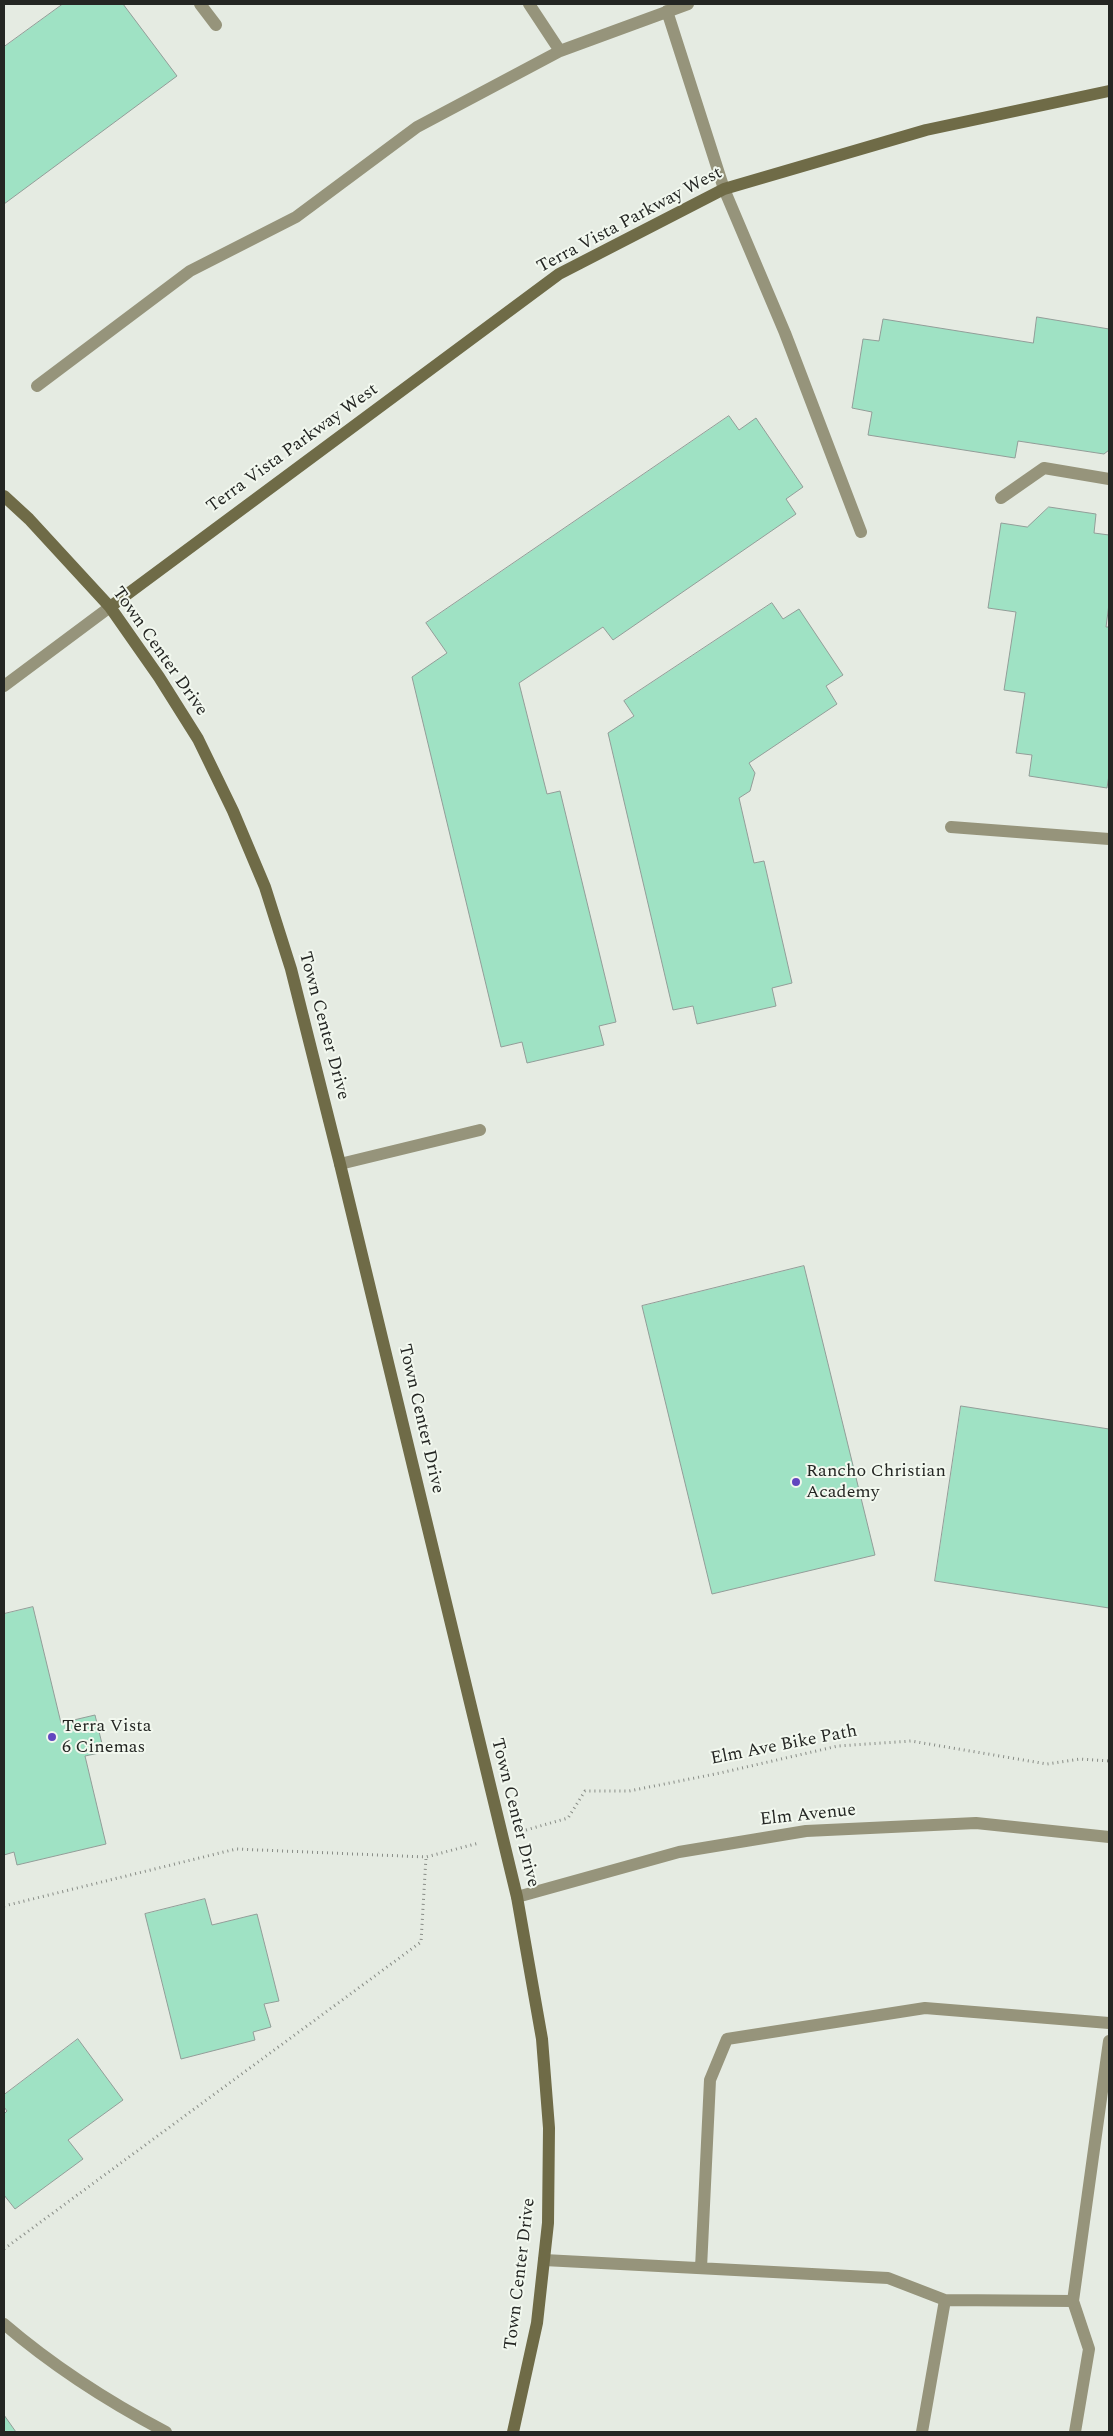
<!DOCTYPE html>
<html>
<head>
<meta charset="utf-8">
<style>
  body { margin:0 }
  #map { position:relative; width:1113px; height:2436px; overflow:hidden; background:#e5ebe2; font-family:Spectral,serif }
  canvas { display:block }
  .frame { position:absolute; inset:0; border:5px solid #242623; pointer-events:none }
</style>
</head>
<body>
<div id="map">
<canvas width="1113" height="2436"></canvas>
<div class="frame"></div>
</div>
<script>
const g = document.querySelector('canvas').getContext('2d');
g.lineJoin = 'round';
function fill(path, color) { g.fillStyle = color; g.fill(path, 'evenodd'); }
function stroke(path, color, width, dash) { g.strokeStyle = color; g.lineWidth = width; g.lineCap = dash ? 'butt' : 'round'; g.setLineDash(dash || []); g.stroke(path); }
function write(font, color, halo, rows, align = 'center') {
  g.font = font + ' Spectral,serif'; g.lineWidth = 4; g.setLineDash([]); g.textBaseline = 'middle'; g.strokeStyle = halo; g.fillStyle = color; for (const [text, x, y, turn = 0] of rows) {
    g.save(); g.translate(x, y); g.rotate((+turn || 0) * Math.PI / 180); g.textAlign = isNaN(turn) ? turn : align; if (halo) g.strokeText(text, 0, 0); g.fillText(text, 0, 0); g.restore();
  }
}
const building = new Path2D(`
  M63,4H123L177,76L4,204V47Z
  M1037,317L1109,329V450L1104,454L1018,441L1015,458L868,435L872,412L852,408L863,339L879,341L883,319L1033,343Z
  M729,416L739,430L756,418L803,487L786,499L796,514L613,640L603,627L519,683L547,794L560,791L616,1022L599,1026L604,1045L527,1063L522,1042L501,1047L412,677L447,653L426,623Z
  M1049,507L1096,514L1094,533L1109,535V604L1106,627H1109V775L1107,788L1029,776L1032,755L1016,753L1025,693L1004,690L1016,612L988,608L1001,523L1027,527Z
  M772,603L783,619L799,609L843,675L826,686L837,704L749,763L755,773L750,791L739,798L754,863L764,861L792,983L772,988L776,1006L697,1024L693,1006L673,1010L608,733L634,716L624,701Z
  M804,1266L875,1555L712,1594L642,1306Z
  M961,1406L1109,1429V1608L935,1581Z
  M33,1607L61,1723L95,1715L104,1752L85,1756L106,1844L17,1865L14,1852L4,1855V1614Z
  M205,1899L212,1925L257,1914L279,2001L264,2004L271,2027L253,2032L255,2040L181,2059L145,1914Z
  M78,2039L123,2100L68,2140L83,2159L15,2209L4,2195V2114L7,2111L4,2107V2095Z
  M4,2415L16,2432H4Z`);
const path = new Path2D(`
  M526,1830L568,1818L585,1791H629L720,1773L838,1746L911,1741L1047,1764L1080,1759L1109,1761
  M4,1906L236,1849L426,1857L479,1843
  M4,2249L421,1942L426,1857`);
const lane = new Path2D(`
  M200,4L216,25
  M667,11L724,189L785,333L861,532
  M560,51L688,4
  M37,386L190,271L296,217L417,127L560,51L529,4
  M1001,498L1044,468L1109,479
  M4,686L110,607
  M951,827L1109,839
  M340,1164L480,1130
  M544,2260L888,2278L945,2300L922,2432
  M701,2268L710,2080L727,2039L925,2008L1109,2023
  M945,2300L1073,2301L1109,2041
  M1073,2301L1089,2349L1075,2432
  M4,2324C53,2366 109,2402 166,2432`);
const street = new Path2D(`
  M517,1897L679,1852L806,1831L976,1823L1109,1837`);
const secondary = new Path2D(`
  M4,496L29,519L110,607L159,677L198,739L233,811L265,887L291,969L340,1164L517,1897L542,2039L549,2128L548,2223L537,2323L513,2432
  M110,607L559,274L724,189L926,130L1109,91`);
const markers = [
  [796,1482,5,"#6246bf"],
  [52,1737,5,"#6246bf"]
];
const streetNames = [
  ["Terra Vista Parkway West",630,221,-28],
  ["Terra Vista Parkway West",293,449,-36],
  ["Town Center Drive",159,652,55],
  ["Town Center Drive",323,1026,75],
  ["Town Center Drive",420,1419,77],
  ["Elm Ave Bike Path",784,1746,-11],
  ["Town Center Drive",514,1813,76],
  ["Elm Avenue",808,1816,-6],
  ["Town Center Drive",521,2274,-83]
];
const poiNames = [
  ["Rancho Christian",806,1472],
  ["Academy",806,1493],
  ["Terra Vista",62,1727],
  ["6 Cinemas",62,1748]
];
fill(building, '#9fe2c4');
stroke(building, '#929d98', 1);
stroke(path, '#888c86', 3, [1, 4]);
stroke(lane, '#96947b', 12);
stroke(street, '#96947b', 12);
stroke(secondary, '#6f6b47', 12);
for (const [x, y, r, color] of markers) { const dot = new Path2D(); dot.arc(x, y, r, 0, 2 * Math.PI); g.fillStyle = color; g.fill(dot); stroke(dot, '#f2f8ef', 2); }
write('18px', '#242623', '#f2f8ef', streetNames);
write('18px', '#242623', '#f2f8ef', poiNames, 'left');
</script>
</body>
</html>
